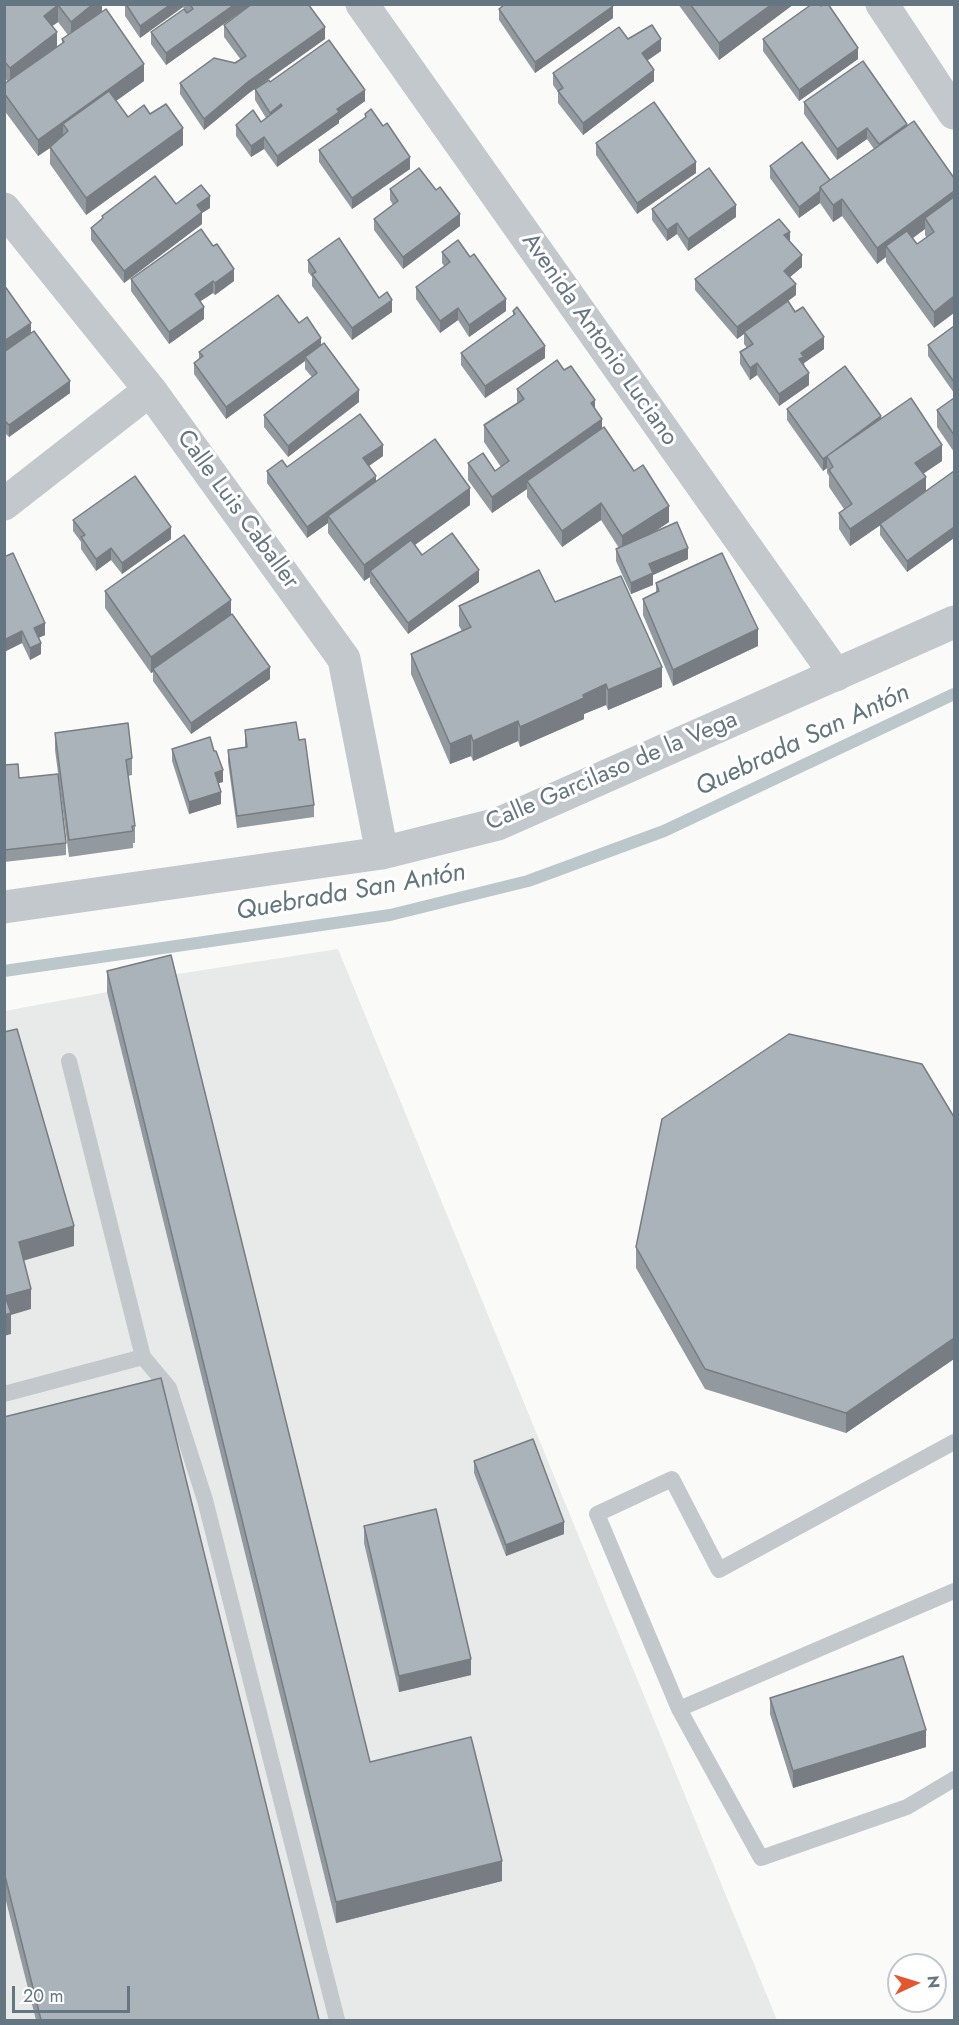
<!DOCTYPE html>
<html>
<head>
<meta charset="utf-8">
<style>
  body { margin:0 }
  #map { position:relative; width:959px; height:2025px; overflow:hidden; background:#fafaf8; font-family:Jost,sans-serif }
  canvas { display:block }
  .frame { position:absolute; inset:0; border:6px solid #657683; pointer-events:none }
  .north { position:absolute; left:887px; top:1953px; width:60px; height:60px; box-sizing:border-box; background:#fff; border:2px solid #c1c8cd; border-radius:50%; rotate:86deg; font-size:16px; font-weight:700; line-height:24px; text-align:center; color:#657683 }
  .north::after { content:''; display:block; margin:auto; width:21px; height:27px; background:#e4572e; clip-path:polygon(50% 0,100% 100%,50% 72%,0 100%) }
  .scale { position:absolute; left:12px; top:1986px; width:118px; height:27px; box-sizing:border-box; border:3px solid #657683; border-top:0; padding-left:8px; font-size:18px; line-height:21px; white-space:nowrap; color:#657683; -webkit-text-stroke:4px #fff; paint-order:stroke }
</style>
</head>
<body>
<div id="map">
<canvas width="959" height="2025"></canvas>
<div class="frame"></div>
<div class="north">N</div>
<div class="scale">20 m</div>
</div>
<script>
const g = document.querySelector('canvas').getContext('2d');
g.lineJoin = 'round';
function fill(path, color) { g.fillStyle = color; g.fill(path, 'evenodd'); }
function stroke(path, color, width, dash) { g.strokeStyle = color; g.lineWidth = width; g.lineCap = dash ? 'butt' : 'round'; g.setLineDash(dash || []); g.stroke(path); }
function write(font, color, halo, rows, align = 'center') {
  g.font = font + ' Jost,sans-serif'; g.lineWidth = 6; g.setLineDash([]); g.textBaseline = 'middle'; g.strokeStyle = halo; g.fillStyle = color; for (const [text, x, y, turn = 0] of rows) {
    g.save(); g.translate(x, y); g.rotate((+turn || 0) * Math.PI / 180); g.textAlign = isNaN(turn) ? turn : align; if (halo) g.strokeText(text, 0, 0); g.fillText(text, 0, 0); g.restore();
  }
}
const built = new Path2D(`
  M338,949L777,2020H5V1011L107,992L171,975Z`);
const stream = new Path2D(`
  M4,971L390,915L528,881L664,831L954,694`);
const service = new Path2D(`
  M69,1061L143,1357
  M4,1394L143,1357L169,1388L205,1500L337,2020
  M954,1442L719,1570L672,1479L597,1514L679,1709L954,1591
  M679,1709L761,1858L907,1807L954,1779`);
const minor = new Path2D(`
  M882,4L954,113
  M4,209L150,390L344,659L382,853
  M4,504L150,390
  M4,907L382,853L498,824L954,622`);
const tertiary = new Path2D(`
  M362,4L836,675`);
const wall = new Path2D(`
  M4,4H102V11L144,81L116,101L128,117L150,114L183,145L86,215L50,164V148L38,156L4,110V84L8,82L4,77ZM58,22L68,35L62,39V44L57,48L52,26Z
  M252,4L166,65L151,44V32L187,13L183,7L140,38L125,16V5Z
  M678,4H794L719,60Z
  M499,9L613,18L535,73L499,20Z
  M224,25L325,39L249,93L204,130L180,94V83L235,63L241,60L224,37Z
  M628,39L661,51L647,61L654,81L583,135L558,103V92L553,85V73Z
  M763,39L858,59L799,101L763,51Z
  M270,82L365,101L339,120V123L277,167L264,149L251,157L236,136V125L261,122L266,118L255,100V89Z
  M804,102L907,126L954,178L934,328L886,262V257L877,264L842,216L833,222L820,203L799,218L770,178V166L830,180L874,149L867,139L837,160L804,114ZM925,229V235L927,238L917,244L913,238Z
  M365,114L383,126L410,169L352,209L319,162V150L365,118Z
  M596,143L696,173L637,214L596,155Z
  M390,189L436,190L460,226L403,269L374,230V219L393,205L390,200Z
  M176,204L210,208L202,213V224L124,283L91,240V228L102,219V216Z
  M652,209L736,217L688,251L677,234L667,241L652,220Z
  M790,242L802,267L790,277L796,295L788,301L824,349L804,363L809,385L779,406L757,375L750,380L740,364V352L747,348L744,344V334L737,339L695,290V279Z
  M442,252L470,257L506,311L469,337L458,320L440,333L416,299V287L445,267L442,263Z
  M308,260L379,298L392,312L352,340L312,286V277L308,272Z
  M131,279L234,281L215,295L213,293L200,301L204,319L169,344L131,291Z
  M4,285L31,333L70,393L9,437L4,432Z
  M513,311L545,358L485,398L461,365V353L513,315Z
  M299,323L321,345L359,402L288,457L264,427V415L312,377L305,369V361L226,419L194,374V363L199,359V352Z
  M954,326V393L928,356V345Z
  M564,370L595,410L602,428L669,522L653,533L688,559L653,575V585L631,594L616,561V549L619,548L601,520L562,547L527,497V489L492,513L468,480V463L495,471L501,467L484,442V425L517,403V389Z
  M954,398V452L937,427V410Z
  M787,409L881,419L942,461L923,474L926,491L954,471V538L907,572L880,535V525L850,546L839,529V513L844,509L829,487V476L827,473V468L823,471L787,420Z
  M383,456L369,466L376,482L470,505L415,545L422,555L479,582L408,634L370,583V577L364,581L328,533V523L307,538L267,483V471L287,467Z
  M73,520L171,539L122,574L111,560L96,571L81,549V542L73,531Z
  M4,557L45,635L38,638L41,654L30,660L22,643L4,652Z
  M656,583L758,646L673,686L643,615V599L656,593Z
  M105,591L231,615L270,679L191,734L153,681V672L151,673L105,608Z
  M555,602L662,687L608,710L606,705L584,714V719L520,747L518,741L473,761L471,756L450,764L411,674V654L462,631L459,626V606Z
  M245,730L299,740L314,805V817L237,828L228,762V750L245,747Z
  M55,733L132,758V775L128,776L135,826V843H133V848L69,857L55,750Z
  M172,749L223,782L219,783L221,804L189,814L172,761Z
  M4,765L19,778L66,843V855L4,862Z
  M107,971L370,1762L502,1881L336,1923L107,992Z
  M954,1117V1359L846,1433L705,1389L636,1268V1247Z
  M4,1417L319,2020H36L4,1893Z
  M474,1461L564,1534L506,1556L474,1473Z
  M364,1526L471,1675L399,1692L364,1543Z
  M770,1698L926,1747L793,1788L770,1714Z`);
const shadedWall = new Path2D(`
  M93,4H102V14L71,38V22Z
  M171,4H183V7L140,38V26Z
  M235,4H252L166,65V53Z
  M772,4H794L719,60V43Z
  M58,5V22L44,32V16Z
  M613,6V18L535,73V62Z
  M325,27V39L249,93L204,130V119L249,81Z
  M57,32V48L10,85V68Z
  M661,39V51L642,64V53Z
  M858,48V59L799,101V90Z
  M144,64V81L68,135V131L63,124V139L38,156V140Z
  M654,70V81L583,135V123Z
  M365,90V101L339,120V123L277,167V156L337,109Z
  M281,104V116L270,124V113Z
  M907,124V135L879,155V144Z
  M183,128V145L86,215V198Z
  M867,128V139L837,160V149Z
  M264,137V149L251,157V146Z
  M410,157V169L352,209V198Z
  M696,162V173L637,214V203Z
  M820,191V203L799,218V207Z
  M954,191V208L925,218V229L892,253L886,246V257L877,264V248Z
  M210,196V208L202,213V224L124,283V271L197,205Z
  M842,199V216L833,222V205Z
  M736,205V217L688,251V239Z
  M460,214V226L403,269V257Z
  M677,223V234L667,241V230Z
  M790,232V244L784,235Z
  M802,255V267L784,282V271Z
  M234,269V281L215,295V283Z
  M213,281V293L195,305V294Z
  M796,284V295L745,333L744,332V334L737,339V327Z
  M954,296V313L934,328V312Z
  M506,299V311L469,337V325Z
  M392,300V312L352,340V328Z
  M204,307V319L169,344V332Z
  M458,308V320L440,333V321Z
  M31,323V339L4,358V341Z
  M824,337V349L804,363V368L799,359L801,353Z
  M321,338V349L305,357V361L226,419V407Z
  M545,346V358L485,398V386Z
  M757,363V375L750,380V368Z
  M809,373V385L779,406V394Z
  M70,381V393L9,437V425Z
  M359,390V402L288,457V446Z
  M595,400V417L591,403Z
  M881,416V428L827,456Z
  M602,419V436L527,481V489L492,513V497Z
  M383,445V456L363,470V458Z
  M942,445V461L915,479V463Z
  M827,456V468L823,471V459Z
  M376,476V488L328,516V523L307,538V527Z
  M926,477V494L850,546V529Z
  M470,488V505L373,575L370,571V577L364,581V565Z
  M601,503V520L562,547V531Z
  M669,506V522L622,553V536Z
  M171,527V539L122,574V563Z
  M954,527V538L907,572V561Z
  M111,548V560L96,571V559Z
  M688,548V559L653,575V585L631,594V583L649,564Z
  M479,570V582L408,634V623Z
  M231,600V617L153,669V672L151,673V657Z
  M45,623V635L34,640V628Z
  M758,629V646L673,686V670Z
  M22,631V643L4,652V640Z
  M41,643V654L30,660V648Z
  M270,667V679L191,734V723Z
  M662,667V687L608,710V690Z
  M606,684V705L584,714V719L520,747V727L583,695Z
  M518,721V741L473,761V741Z
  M471,735V756L450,764V744Z
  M223,770V782L215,784V773Z
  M221,792V804L189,814V802Z
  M74,1226V1246L19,1262V1242Z
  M31,1289V1309L11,1315V1334L4,1336L5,1296Z
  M954,1338V1359L846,1433V1413Z
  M564,1522V1534L506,1556V1545Z
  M471,1659V1675L399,1692V1676Z
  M926,1730V1747L793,1788V1771Z
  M502,1861V1881L336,1923V1902Z`);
const building = new Path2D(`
  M4,4H93L71,22L58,5L44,16L57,32L10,68L4,61Z
  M126,4H171L140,26Z
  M190,4H235L166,53L151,32L184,9L187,13L193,9Z
  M252,4H308L325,27L249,81L204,119L180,83L214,58L235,63L246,56L224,25Z
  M505,4H612L613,6L535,62L499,9Z
  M690,4H772L719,43Z
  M812,4H820L821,6L823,4H828L858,48L799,90L763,39Z
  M106,9L144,64L38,140L4,93V84L64,42L62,39Z
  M652,25L661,39L642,53L654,70L583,123L558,91L563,88L553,73L619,27L628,39Z
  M329,40L365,90L337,109L339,112L277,156L264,137L251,146L236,125L253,110L261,122L282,106L281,104L270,113L255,89L269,80L270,82Z
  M863,61L907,124L879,144L867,128L837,149L804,102Z
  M109,91L128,117L144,105L150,114L166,104L183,128L86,198L50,147L68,131L63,124Z
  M654,102L696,162L637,203L596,143Z
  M371,109L383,126L387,123L410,157L352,198L319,150L366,117L365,114Z
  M914,121L954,178V191L877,248L842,199L833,205L820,187Z
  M802,142L830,180L820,187V191L799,207L770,166Z
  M419,168L436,190L440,187L460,214L403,257L374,219L398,201L390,189Z
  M709,168L736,205L688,239L677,223L667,230L652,209Z
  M155,176L176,204L201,185L210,196L197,205L202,212L124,271L91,228L103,218L102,216Z
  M954,197V296L934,312L886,246L907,231L917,244L934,232L925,218Z
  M779,219L790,232L784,235L802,255L784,271L796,284L737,327L695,279Z
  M201,229L213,246L217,244L234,269L215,283L213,281L195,294L204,307L169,332L131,279Z
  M339,238L379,298L387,292L392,300L352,328L312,274L316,272L308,260Z
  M458,240L470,257L474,254L506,299L469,325L458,308L440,321L416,287L450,262L442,252Z
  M4,285L31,323L4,341Z
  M278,295L299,323L307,317L321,338L226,407L194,363L203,356L199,352Z
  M788,301L795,312L803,307L824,337L801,353L804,357L799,359L809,373L779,394L757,363L750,368L740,352L753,344L744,332Z
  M517,307L545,346L485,386L461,353L515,314L513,311Z
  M954,326V382L928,345Z
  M34,331L70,381L9,425L4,420V352Z
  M324,343L359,390L288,446L264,415L317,373L305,357Z
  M557,360L564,370L571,366L595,400L591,403L602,419L492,497L468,463L483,453L495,471L509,461L484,425L524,399L517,389Z
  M845,366L881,416L823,459L787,409Z
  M911,398L942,445L915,463L926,477L850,529L839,513L852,504L829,470L833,467L827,456Z
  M954,398V435L937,410Z
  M360,414L383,445L363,458L376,476L307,527L267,471L282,460L287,467Z
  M604,427L634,471L643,465L669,506L622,536L601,503L562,531L527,481Z
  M435,439L470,488L364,565L328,516Z
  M954,471V527L907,561L880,524Z
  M135,476L171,527L122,563L111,548L96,559L81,537L85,535L73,520Z
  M677,522L688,548L649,564L653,573L631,583L616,549Z
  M452,533L479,570L408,623L370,571L411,540L422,555Z
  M184,535L231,600L151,657L105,591Z
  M13,553L45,623L34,628L41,643L30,648L22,631L4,640V557Z
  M722,553L758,629L673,670L643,599L659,591L656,583Z
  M539,570L555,602L621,576L662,667L608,690L606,684L583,695L584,698L520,727L518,721L473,741L471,735L450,744L411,654L471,627L459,606Z
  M232,614L270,667L191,723L153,669Z
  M296,722L299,740L305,739L314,805L237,816L228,750L247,747L245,730Z
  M128,723L132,758L126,760L135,826H132L133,831L69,840L55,733Z
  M210,737L214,751H216L223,770L215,773L221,792L189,802L172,749Z
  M18,764L19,778L58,774L66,843L4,850V765Z
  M171,955L370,1762L471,1737L502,1861L336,1902L107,971Z
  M17,1029L74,1226L19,1242L31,1289L5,1296L11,1313L4,1315V1032Z
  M789,1034L922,1064L954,1117V1338L846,1413L705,1369L636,1247L662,1119Z
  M161,1378L319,2020H41L4,1872V1417Z
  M533,1439L564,1522L506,1545L474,1461Z
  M436,1509L471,1659L399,1676L364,1526Z
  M903,1656L926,1730L793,1771L770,1698Z`);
const streetNames = [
  ["Avenida Antonio Luciano",599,340,55],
  ["Calle Luis Caballer",237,510,54],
  ["Calle Garcilaso de la Vega",612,772,-23]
];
const waterNames = [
  ["Quebrada San Antón",803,741,-25],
  ["Quebrada San Antón",351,893,-10]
];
fill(built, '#e8e9e9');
stroke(stream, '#bbc7cb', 12);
stroke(service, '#c3c8cc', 16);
stroke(minor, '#c3c8cc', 33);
stroke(tertiary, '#c3c8cc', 33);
fill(wall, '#929a9f');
fill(shadedWall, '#777d82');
fill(building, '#aab3b9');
stroke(building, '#777d82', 1.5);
write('24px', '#657683', '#fff', streetNames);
write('italic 26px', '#60757c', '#fff', waterNames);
</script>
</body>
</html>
